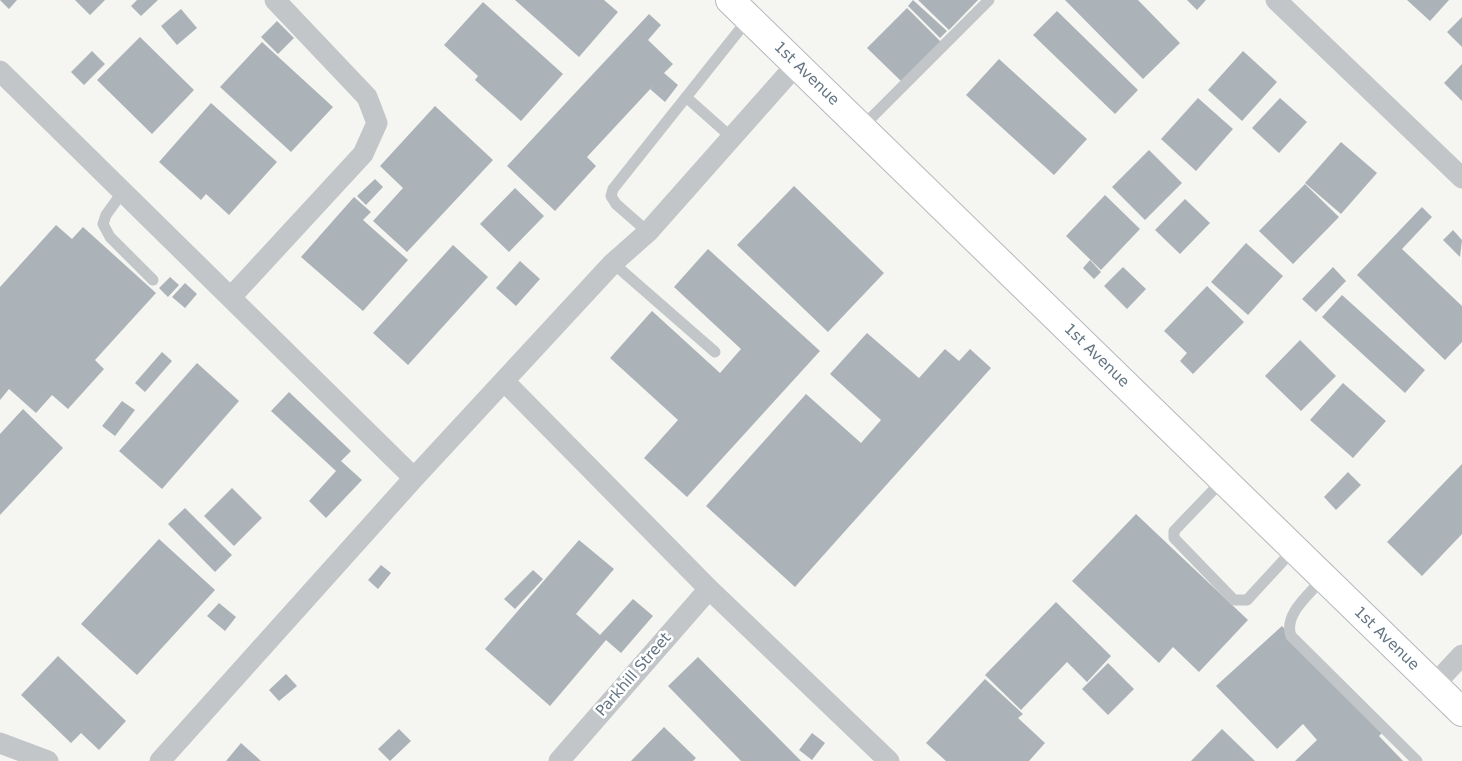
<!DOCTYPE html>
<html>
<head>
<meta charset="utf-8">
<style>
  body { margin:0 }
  canvas { display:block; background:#f5f5f1 }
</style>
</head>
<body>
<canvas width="1462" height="761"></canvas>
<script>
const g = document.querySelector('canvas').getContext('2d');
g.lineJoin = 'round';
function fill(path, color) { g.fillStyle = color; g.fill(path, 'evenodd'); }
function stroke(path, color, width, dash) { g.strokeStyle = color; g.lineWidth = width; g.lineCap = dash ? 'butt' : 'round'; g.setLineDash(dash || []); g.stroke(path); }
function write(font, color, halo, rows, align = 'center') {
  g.font = font + ' "DejaVu Sans",sans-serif'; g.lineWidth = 5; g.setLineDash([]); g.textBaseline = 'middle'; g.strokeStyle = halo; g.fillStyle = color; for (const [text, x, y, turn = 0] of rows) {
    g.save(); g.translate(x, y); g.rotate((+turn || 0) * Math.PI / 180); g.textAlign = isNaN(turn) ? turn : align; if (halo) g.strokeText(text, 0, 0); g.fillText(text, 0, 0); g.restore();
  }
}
const building = new Path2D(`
  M0,0H17L9,9Z
  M75,0H105L90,15Z
  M137,0H158L141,16L131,6Z
  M515,0H604L618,12L579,57Z
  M913,0L947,31L940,38L908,6Z
  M918,0H978L949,30Z
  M1065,0H1138L1180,43L1143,79Z
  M1187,0H1206L1197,10Z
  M1407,0H1449L1430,21Z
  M483,2L563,74L521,121L475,80L478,76L444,45Z
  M907,8L941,42L902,82L867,48Z
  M181,9L197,28L177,45L161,26Z
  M1057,11L1138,90L1115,114L1033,35Z
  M649,14L661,25L648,40L673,64L664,73L678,85L665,102L650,89L654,85L587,157L596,166L555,211L507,166Z
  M1462,17V47L1447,32Z
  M277,21L294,38L278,54L261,37Z
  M140,37L194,90L152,134L97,80Z
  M262,42L333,107L291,152L220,87Z
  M92,51L105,64L84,85L71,72Z
  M1243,51L1277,82L1242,121L1208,90Z
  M999,59L1087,139L1054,175L966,95Z
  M1462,64V101L1444,83Z
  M1198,98L1233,129L1196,171L1161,139Z
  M1280,98L1307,122L1279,153L1252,128Z
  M211,103L277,162L229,215L206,194L201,200L159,162Z
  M435,106L493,160L407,252L373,221L403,188L380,166Z
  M1341,142L1377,173L1341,214L1305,183Z
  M1149,150L1182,183L1145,220L1112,187Z
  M375,179L383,187L366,205L357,196Z
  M1305,184L1339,217L1293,264L1259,231Z
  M794,186L884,273L828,332L737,245Z
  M515,188L544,216L509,252L480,224Z
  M1105,195L1140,229L1101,270L1066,236Z
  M354,197L371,212L363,220L408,260L363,311L301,257Z
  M1185,199L1210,223L1180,254L1155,230Z
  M1422,207L1432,217L1402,249L1462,306V342L1445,360L1357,275Z
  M56,225L72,239L83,227L156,293L95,360L104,369L68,409L52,395L36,413L9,389L0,400V287Z
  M1453,230L1462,240L1460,257L1443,240Z
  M1246,243L1283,276L1248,315L1211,282Z
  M453,245L488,277L408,365L373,333Z
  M708,249L820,351L687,497L644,458L678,420L610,358L652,311L720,373L741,349L674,287Z
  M1090,260L1101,272L1094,279L1083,268Z
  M520,261L540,279L516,306L496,288Z
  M1123,267L1146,289L1127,309L1104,286Z
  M1333,267L1346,281L1316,312L1302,299Z
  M170,277L179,285L168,297L159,288Z
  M185,283L197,294L185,308L172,297Z
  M1207,286L1244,322L1193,374L1180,361L1187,353L1164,331Z
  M1342,295L1425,370L1405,393L1322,317Z
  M867,333L919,378L945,349L959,361L970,349L991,368L795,587L706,506L806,394L861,443L881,420L830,374Z
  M1300,340L1336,376L1301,411L1265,376Z
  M162,352L172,361L145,392L135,383Z
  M197,363L239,401L162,489L119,451Z
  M1343,383L1386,421L1353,458L1310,420Z
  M289,392L351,451L341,461L362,480L326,518L309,501L336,471L271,411Z
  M122,401L135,410L115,436L102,426Z
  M23,409L63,448L0,515V434Z
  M1462,464V534L1422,576L1387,542Z
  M1348,472L1361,485L1336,510L1324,497Z
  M232,488L262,518L234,546L204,516Z
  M185,508L232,555L215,572L168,524Z
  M1136,514L1248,620L1199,672L1173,647L1159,663L1072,581Z
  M159,539L215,590L137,675L81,624Z
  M579,540L614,569L576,614L600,635L633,599L653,616L621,653L606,640L550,706L485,649Z
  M381,565L391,573L378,589L368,580Z
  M533,570L543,579L515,609L504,599Z
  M1056,602L1111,656L1087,682L1067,662L1021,710L985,675Z
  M219,603L236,617L225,631L207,616Z
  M1282,626L1383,732L1379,736L1403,761H1295L1317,740L1303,724L1277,749L1216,686Z
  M58,656L126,721L99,750L81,733L71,743L21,695Z
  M698,657L801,761H741L668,686Z
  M1108,663L1134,689L1108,715L1082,689Z
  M286,674L297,686L279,701L269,690Z
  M985,679L1023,714L1018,718L1045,743L1029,761H946L926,743Z
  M664,727L696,758L693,761H631Z
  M399,729L411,741L390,761L378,749Z
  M1222,729L1255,761H1191Z
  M812,733L825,743L812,760L799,750Z
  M241,743L261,761H226Z`);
const lane = new Path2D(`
  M686,97L731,137
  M861,128L989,0
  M124,190L106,215L103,224L110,237L153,280
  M648,232L616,204L611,196L613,189L749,18
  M613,263L715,352
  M1223,480L1174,531V538L1234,600H1247L1294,549
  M1323,578C1310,594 1283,614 1291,636L1417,761`);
const street = new Path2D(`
  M1276,0L1462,178
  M0,71L414,478
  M231,297L363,154L377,123L367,97L275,0
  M505,382L709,589L889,761
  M1434,685L1462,655
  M0,743L48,761
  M160,761L414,478L613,263L648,232L796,65
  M559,761L709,589`);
const secondary = new Path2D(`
  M730,0L1462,712`);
const streetNames = [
  ["1st Avenue",806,74,44],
  ["1st Avenue",1096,356,44],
  ["1st Avenue",1386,639,44],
  ["Parkhill Street",634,675,-49]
];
fill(building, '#abb3b8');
stroke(secondary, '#b4babe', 30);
stroke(lane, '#c2c6c9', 11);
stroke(street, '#c2c6c9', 21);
stroke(secondary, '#fff', 28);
write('15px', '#637583', '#fff', streetNames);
</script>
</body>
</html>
